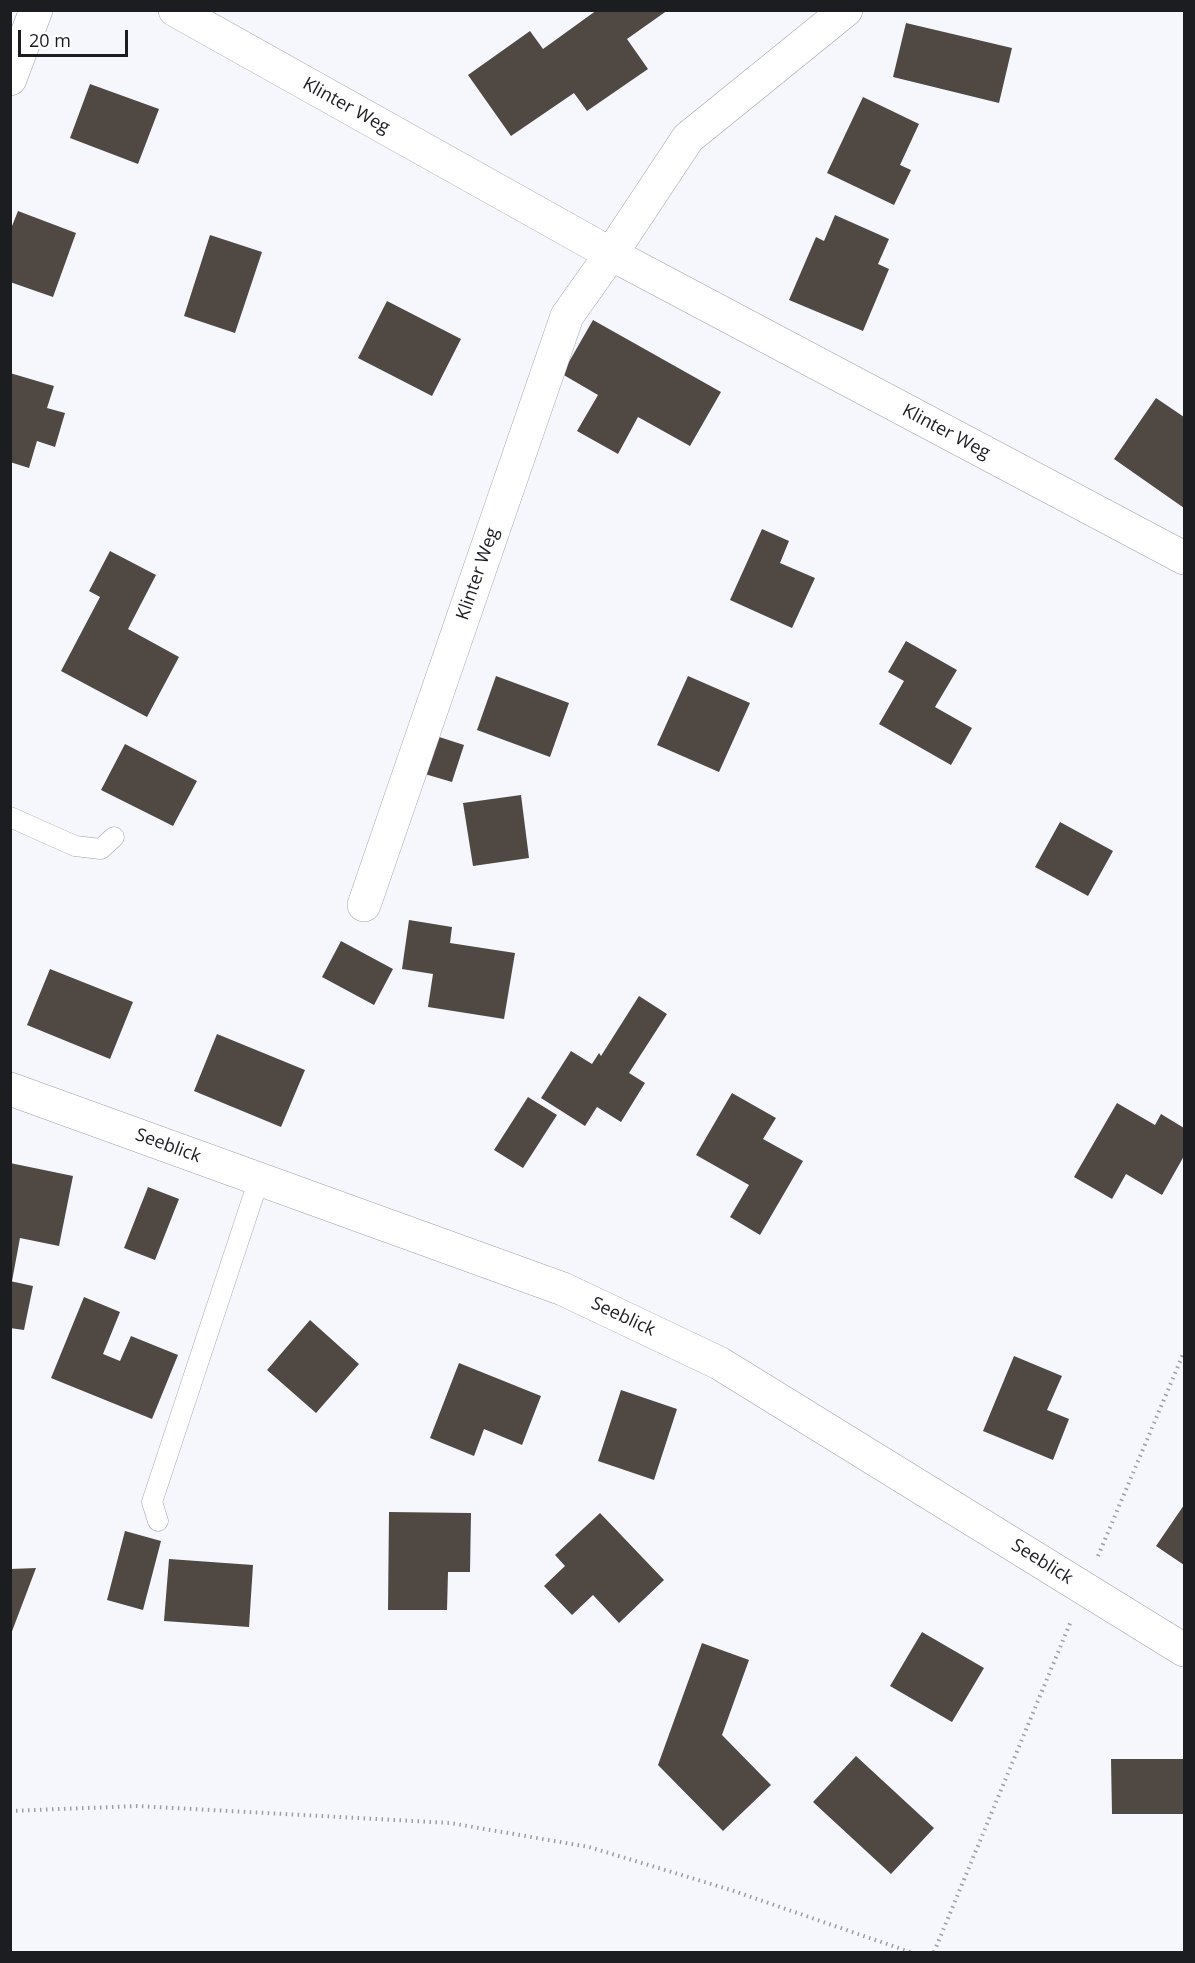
<!DOCTYPE html>
<html>
<head>
<meta charset="utf-8">
<style>
  body { margin:0 }
  #map { position:relative; width:1195px; height:1963px; overflow:hidden; background:#f6f7fd; font-family:"Open Sans",sans-serif }
  canvas { display:block }
  .frame { position:absolute; inset:0; border:12px solid #1c1d20; pointer-events:none }
  .scale { position:absolute; left:18px; top:30px; width:110px; height:27px; box-sizing:border-box; border:3px solid #1c1d20; border-top:0; padding-left:8px; font-size:18px; line-height:21px; white-space:nowrap; color:#1c1d20; -webkit-text-stroke:4px #fff; paint-order:stroke }
</style>
</head>
<body>
<div id="map">
<canvas width="1195" height="1963"></canvas>
<div class="frame"></div>
<div class="scale">20 m</div>
</div>
<script>
const g = document.querySelector('canvas').getContext('2d');
g.lineJoin = 'round';
function fill(path, color) { g.fillStyle = color; g.fill(path, 'evenodd'); }
function stroke(path, color, width, dash) { g.strokeStyle = color; g.lineWidth = width; g.lineCap = dash ? 'butt' : 'round'; g.setLineDash(dash || []); g.stroke(path); }
function write(font, color, halo, rows, align = 'center') {
  g.font = font + ' "Open Sans",sans-serif'; g.lineWidth = 6; g.setLineDash([]); g.textBaseline = 'middle'; g.strokeStyle = halo; g.fillStyle = color; for (const [text, x, y, turn = 0] of rows) {
    g.save(); g.translate(x, y); g.rotate((+turn || 0) * Math.PI / 180); g.textAlign = isNaN(turn) ? turn : align; if (halo) g.strokeText(text, 0, 0); g.fillText(text, 0, 0); g.restore();
  }
}
const building = new Path2D(`
  M597,10H668L627,39L648,69L587,111L574,93L511,136L468,75L530,31L543,49Z
  M906,23L1012,48L999,103L893,77Z
  M90,84L159,109L138,164L70,138Z
  M863,97L919,124L900,165L911,170L894,205L827,173Z
  M18,211L76,233L53,297L10,282V231Z
  M835,215L889,239L878,264L889,269L863,331L789,300L816,237L824,241Z
  M210,235L262,252L235,333L184,316Z
  M387,301L461,339L432,396L358,358Z
  M593,320L721,392L690,446L638,417L618,454L577,431L598,395L562,374Z
  M10,373L54,386L47,408L65,413L55,447L37,441L29,468L10,462Z
  M1156,398L1184,417V508L1114,459Z
  M762,529L789,541L780,563L815,578L792,628L730,600Z
  M110,551L156,575L128,629L179,657L147,717L61,671L100,597L89,591Z
  M906,641L957,670L935,707L972,728L951,765L879,724L904,681L888,672Z
  M496,676L569,703L550,757L477,730Z
  M688,676L750,703L719,772L657,745Z
  M430,734L464,745L452,782L418,772Z
  M125,744L197,781L173,826L101,790Z
  M521,795L529,858L473,866L463,803Z
  M1060,822L1113,851L1088,896L1035,867Z
  M409,920L452,927L450,943L515,953L504,1019L428,1007L433,974L402,969Z
  M341,941L393,969L374,1005L322,977Z
  M50,969L133,1002L110,1059L27,1025Z
  M639,996L667,1014L629,1073L645,1083L621,1122L597,1107L585,1126L541,1098L571,1051L592,1064L599,1053L601,1056Z
  M217,1034L305,1070L281,1127L194,1091Z
  M732,1093L776,1118L763,1139L803,1161L760,1235L730,1217L749,1185L696,1155Z
  M528,1097L557,1115L523,1168L494,1150Z
  M1117,1103L1155,1125L1161,1114L1184,1128V1156L1162,1195L1126,1174L1112,1199L1074,1177Z
  M10,1163L73,1176L59,1246L20,1238L12,1281Z
  M148,1187L179,1199L155,1260L124,1248Z
  M10,1281L33,1286L24,1330L10,1328Z
  M84,1297L120,1312L103,1354L120,1361L131,1336L178,1355L152,1419L51,1378Z
  M310,1320L359,1364L316,1413L267,1370Z
  M1014,1356L1062,1376L1047,1410L1069,1419L1053,1460L983,1431Z
  M459,1363L541,1396L522,1445L484,1429L474,1456L430,1438Z
  M621,1390L677,1409L654,1480L598,1461Z
  M1184,1505V1565L1156,1546Z
  M389,1512L471,1513L470,1572H448L447,1610H388Z
  M600,1513L664,1580L619,1623L593,1595L572,1615L544,1586L565,1566L555,1555Z
  M125,1531L161,1541L143,1610L107,1600Z
  M169,1559L253,1565L249,1627L164,1621Z
  M36,1568L11,1634H10V1569Z
  M922,1632L984,1668L952,1722L890,1686Z
  M702,1643L749,1660L722,1735L771,1785L723,1831L658,1765Z
  M856,1756L934,1828L891,1874L813,1802Z
  M1111,1759H1184V1814H1112Z`);
const path = new Path2D(`
  M1098,1556L1184,1352
  M10,1811L137,1806L450,1823L589,1847L731,1890L910,1952
  M934,1952L1071,1621`);
const lane = new Path2D(`
  M10,817L75,846L101,849L114,837
  M158,1521L152,1502L259,1179`);
const street = new Path2D(`
  M10,79L36,10
  M364,905L567,316L611,254L688,138L846,10
  M10,1089L563,1289L719,1363L1184,1650`);
const secondary = new Path2D(`
  M175,10L611,254L1184,558`);
const streetNames = [
  ["Klinter Weg",346,106,29],
  ["Klinter Weg",946,432,28],
  ["Klinter Weg",478,574,-71],
  ["Seeblick",168,1146,20],
  ["Seeblick",623,1317,25],
  ["Seeblick",1042,1562,32]
];
fill(building, '#504843');
stroke(lane, '#a0a2ac', 21);
stroke(street, '#a0a2ac', 34);
stroke(secondary, '#a0a2ac', 34);
stroke(path, '#9d9ea2', 4, [1.5, 4.5]);
stroke(lane, '#fff', 20);
stroke(street, '#fff', 33);
stroke(secondary, '#fff', 33);
write('18px', '#1c1d20', '#fff', streetNames);
</script>
</body>
</html>
